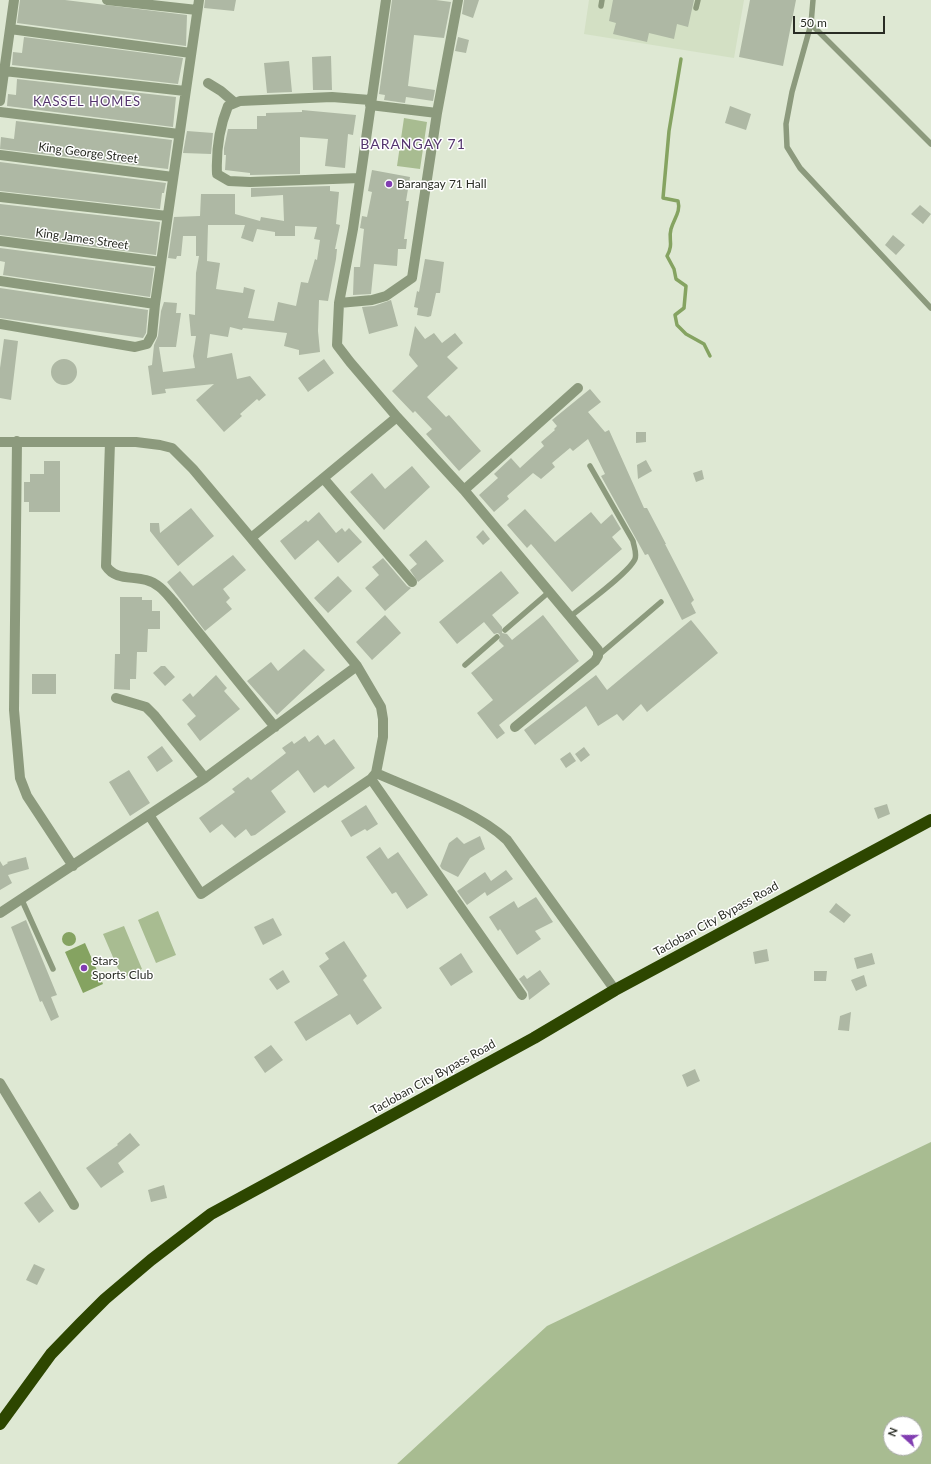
<!DOCTYPE html>
<html>
<head>
<meta charset="utf-8">
<style>
  body { margin:0 }
  #map { position:relative; width:931px; height:1464px; overflow:hidden; background:#dee8d3; font-family:Lato,sans-serif }
  canvas { display:block }
  .north { position:absolute; left:883px; top:1416px; width:40px; height:40px; box-sizing:border-box; background:#fff; border:1px solid #a9aba7; border-radius:50%; rotate:291deg; font-size:11px; font-weight:700; line-height:16px; text-align:center; color:#292c24 }
  .north::after { content:''; display:block; margin:auto; width:14px; height:18px; background:#813db1; clip-path:polygon(50% 0,100% 100%,50% 72%,0 100%) }
  .scale { position:absolute; left:793px; top:16px; width:92px; height:18px; box-sizing:border-box; border:2px solid #292c24; border-top:0; padding-left:5px; font-size:12px; line-height:14px; white-space:nowrap; color:#292c24; -webkit-text-stroke:3px #fff; paint-order:stroke }
</style>
</head>
<body>
<div id="map">
<canvas width="931" height="1464"></canvas>
<div class="north">N</div>
<div class="scale">50 m</div>
</div>
<script>
const g = document.querySelector('canvas').getContext('2d');
g.lineJoin = 'round';
function fill(path, color) { g.fillStyle = color; g.fill(path, 'evenodd'); }
function stroke(path, color, width, dash) { g.strokeStyle = color; g.lineWidth = width; g.lineCap = dash ? 'butt' : 'round'; g.setLineDash(dash || []); g.stroke(path); }
function write(font, color, halo, rows, align = 'center') {
  g.font = font + ' Lato,sans-serif'; g.lineWidth = 3; g.setLineDash([]); g.textBaseline = 'middle'; g.strokeStyle = halo; g.fillStyle = color; for (const [text, x, y, turn = 0] of rows) {
    g.save(); g.translate(x, y); g.rotate((+turn || 0) * Math.PI / 180); g.textAlign = isNaN(turn) ? turn : align; if (halo) g.strokeText(text, 0, 0); g.fillText(text, 0, 0); g.restore();
  }
}
const built = new Path2D(`
  M589,0H744L734,58L584,34Z`);
const green = new Path2D(`
  M404,118L427,122L420,169L397,166Z
  M158,911L176,955L156,963L138,920Z
  M124,926L142,969L122,978L103,934Z
  M931,1142V1464H397L547,1326ZM891,1424H915V1448H891Z`);
const water = new Path2D(`
  M62 939a7 7 0 1 1 14 0a7 7 0 1 1-14 0Z
  M85,943L103,984L83,993L65,952Z`);
const stream = new Path2D(`
  M681,59L669,131L663,198L678,201C681,212 674,218 671,229C668,240 674,243 667,256L674,269L676,279L686,286L684,308L675,315L677,325L686,334L704,344L710,356`);
const building = new Path2D(`
  M20,0H65L187,15L186,46L17,23Z
  M205,0H236L234,11L204,8Z
  M392,0H436L451,2L444,38L414,35L408,86L435,90L433,101L406,97L405,103L384,100L385,95L379,94Z
  M464,0H479L473,18L462,14Z
  M613,0H694L688,27L677,24L674,39L649,33L647,42L613,34L616,23L609,21Z
  M750,0H796L783,66L739,57Z
  M24,37L183,58L178,84L12,65L13,52L22,53Z
  M458,37L469,40L466,53L455,51Z
  M331,56L332,90H313L312,57Z
  M289,61L292,92L267,93L264,63Z
  M17,79L176,97L173,127L7,106L8,94L16,95Z
  M730,106L751,114L746,130L725,123Z
  M302,110L356,115L353,135L348,134L345,168L325,166L328,139L300,137V174L250,175V173L225,170L226,155H224V148L228,129H257V116H266V113L302,112Z
  M16,121L172,140L168,169L0,149L1,137L14,139Z
  M187,131L213,133L211,154L183,153Z
  M0,162L166,183L164,193H162L160,209L0,191Z
  M372,170L410,177L406,201H409L404,239H407L406,249H398L397,266L374,264L371,294L353,295L354,267H360L364,229L360,228L362,216L367,217L372,192L368,191Z
  M330,186V191L339,192L336,224L340,225L335,249H337L336,259L328,301L319,300L318,331L320,352L299,355V350L284,346L287,333L243,328L242,330L230,327L228,337L210,334L207,358L232,353L237,379L250,376L266,395L259,401L257,399L240,414L242,416L224,432L196,400L214,384L165,389L166,393L152,395L148,366L152,365L154,345L158,336L161,311L164,302L177,303L176,313H181L176,347H159L163,372L195,368L193,356L196,336H191L189,314L195,315L196,273L199,256H196V236H183L181,256H177L176,259L168,258L174,217L200,216L201,194H235V214L260,221L261,217L284,221L283,195L251,197V188ZM208,225H245L241,238L253,242L257,229L275,232V236H295V226L317,227L314,239L320,240L317,260L315,259L308,283L301,282L296,306L278,302L274,321L248,318L255,290L244,287L243,293L216,289L220,263L207,261Z
  M0,204L160,222L156,255L0,235Z
  M920,205L931,214L923,224L911,214Z
  M893,235L905,245L896,255L885,245Z
  M0,248L154,268L150,297L3,275L5,262L0,261Z
  M425,259L444,262L440,293H436L431,316L428,317L417,315L418,308L414,307L417,291L419,292Z
  M0,288L148,310L146,333L143,338L0,318Z
  M391,300L398,326L369,334L362,307L374,306Z
  M415,326L425,339L434,333L442,343L455,333L463,343L447,357L458,368L427,397L446,417L449,415L481,451L459,471L426,434L432,429L415,411L413,413L392,391L418,366L409,355Z
  M4,339L18,341L11,400L0,398V368Z
  M51 372a13 13 0 1 1 26 0a13 13 0 1 1-26 0Z
  M324,359L334,373L308,392L298,378Z
  M590,389L601,402L588,412L605,432L609,430L644,508H647L666,544H665L694,600L691,603L696,613L682,620L648,554L645,555L601,476L605,474L588,439L573,451L570,448L552,463L555,467L541,479L533,473L507,496L509,499L494,512L479,495L498,478L494,474L511,458L520,468L544,446L541,442L555,430L554,429L557,426L552,420Z
  M636,432H646V442L636,443Z
  M646,460L652,471L638,479L637,465Z
  M44,461H60V512H29V502H24V482H30V474H44Z
  M412,466L430,487L384,530L350,492L372,473L385,489Z
  M702,470L704,479L696,482L693,473Z
  M191,508L214,536L178,566L150,531V523H159L160,533Z
  M525,509L555,542L591,512L601,524L612,514L621,529L612,537L622,549L572,592L531,544L527,548L507,525Z
  M319,512L336,533L342,528L345,532L349,528L362,542L338,563L318,540L295,560L280,541L306,520L308,522Z
  M483,530L490,539L483,545L476,537Z
  M426,540L444,561L418,582L410,570L417,564L409,555Z
  M233,555L246,570L223,589L230,598L226,602L232,609L205,631L167,582L180,571L193,586Z
  M383,558L407,586L411,588L385,611L365,588L379,575L372,567Z
  M501,571L519,593L492,615L502,627V633L507,634L512,640L543,615L579,661L499,725L505,733L497,739L477,713L493,700L471,673L504,646L499,641L500,635L498,633L494,634L484,622L457,644L439,622Z
  M338,576L352,591L328,613L314,598Z
  M120,597H142V600H152V611H160V629H148L147,652H137L136,679H130V690L114,689L115,654H120Z
  M385,615L401,633L372,660L356,642Z
  M691,620L718,653L647,712L641,704L623,721L617,714L598,726L586,706L535,745L524,730L596,675L607,690Z
  M304,649L325,670L277,715L247,681L271,662L278,671Z
  M161,666H165L175,677L165,686L153,673Z
  M32,674H56V694H32Z
  M216,675L227,688L224,691L240,709L200,741L187,724L196,716L182,700L190,693L193,697Z
  M318,735L325,745L334,739L355,768L328,788L325,785L314,793L298,770L271,791L286,812L255,835L251,836L246,829L235,838L222,824L210,833L199,818L235,792L232,789L248,777L251,780L286,753L282,748L292,741L294,744L305,736L309,742Z
  M162,746L173,761L157,772L147,757Z
  M584,747L590,755L581,762L575,754Z
  M570,752L576,761L566,768L560,759Z
  M129,770L150,803L130,816L109,782Z
  M887,804L890,814L878,819L874,808Z
  M366,805L378,824L367,831L365,829L351,837L341,821Z
  M480,836L485,849L470,858L458,877L442,869L440,866L449,843L457,837L464,844Z
  M380,847L388,859L398,852L428,895L407,909L396,892L392,894L366,857Z
  M26,857L29,869L8,875L12,883L0,890V861L3,866L8,863L7,862Z
  M506,870L513,879L487,896L485,892L467,905L457,891L485,872L491,881Z
  M536,897L553,922L535,931L541,939L517,955L500,929L498,931L489,917L514,901L518,908Z
  M836,903L851,915L844,923L829,912Z
  M273,918L282,935L263,945L254,927Z
  M26,920L57,995L51,997L59,1017L51,1021L42,1001L40,1002L11,927Z
  M344,941L367,976L363,980L382,1008L357,1025L350,1014L306,1041L294,1022L338,995L319,966L329,959L325,953Z
  M767,949L769,961L755,964L753,952Z
  M461,953L473,972L451,986L439,968Z
  M872,953L875,964L857,969L854,958Z
  M283,970L290,982L277,990L269,979Z
  M540,970L550,984L529,1000L528,992L519,979L524,975L527,979Z
  M814,971H827L826,981H814Z
  M864,975L867,986L856,991L851,980Z
  M851,1012L849,1031L838,1030L840,1016Z
  M271,1045L283,1060L265,1073L254,1057Z
  M695,1069L700,1081L687,1087L682,1075Z
  M130,1133L140,1145L118,1163L124,1172L101,1188L86,1168L118,1145L117,1144Z
  M164,1185L167,1198L151,1202L148,1190Z
  M40,1191L54,1211L39,1223L24,1203Z
  M34,1264L45,1269L37,1285L26,1280Z`);
const lane = new Path2D(`
  M813,0L811,24L792,92L786,124L787,147L800,168L931,308
  M601,6L602,0
  M696,8L698,0
  M811,24L931,144
  M571,616C584,605 629,573 635,559C637,553 634,547 633,541L590,466
  M505,630L549,592
  M599,655L661,602
  M465,665L497,637
  M21,898L53,969`);
const street = new Path2D(`
  M107,0L197,10
  M386,0L353,229L339,303L337,345L350,362L397,417L464,490L598,650V656L595,661L515,727
  M10,29L191,53
  M4,71L185,91
  M208,83L221,91L235,103
  M0,101L14,0
  M370,105L437,113L458,0
  M0,112L179,134
  M0,155L173,177
  M360,178L250,182L229,181L217,174C216,150 219,128 228,106L240,101L332,97L370,100
  M0,197L167,216
  M0,241L161,262
  M0,281L155,304
  M339,303L372,300L386,296L412,278L437,113
  M0,324L135,347L147,344L152,335L155,304L199,0
  M17,441L14,710L20,778L27,796L73,866
  M0,442H136L160,445L172,448L193,469L251,538
  M110,442L106,566C115,580 131,576 146,580C158,583 165,592 173,601L275,727
  M324,479L412,582
  M464,490L578,388
  M116,698L146,707L154,715L205,778
  M376,773C416,791 475,810 507,840L615,990
  M371,779L522,995
  M149,815L201,894L371,779L376,773L383,737V719L381,707L357,666
  M0,913L205,778L357,666L251,538L397,417
  M0,1083L74,1205`);
const highway = new Path2D(`
  M0,1424L51,1354L80,1324L105,1299L151,1260L211,1214L534,1038L615,990L931,820`);
const markers = [
  [389,184,4,"#813db1"],
  [84,968,4,"#813db1"]
];
const streetNames = [
  ["King George Street",88,153,7],
  ["King James Street",82,239,8],
  ["Tacloban City Bypass Road",716,919,-29],
  ["Tacloban City Bypass Road",433,1077,-29]
];
const poiNames = [
  ["Barangay 71 Hall",397,184],
  ["Stars",92,961],
  ["Sports Club",92,975]
];
const neighbourhoodNames = [
  ["KASSEL HOMES",87,102]
];
const quarterNames = [
  ["BARANGAY 71",413,144]
];
fill(built, '#d3e0c4');
fill(green, '#a8bc91');
fill(water, '#85a361');
stroke(stream, '#85a361', 3.5);
fill(building, '#aeb8a4');
stroke(lane, '#8c9a7d', 5.5);
stroke(street, '#8c9a7d', 10);
stroke(highway, '#2d4600', 12);
for (const [x, y, r, color] of markers) { const dot = new Path2D(); dot.arc(x, y, r, 0, 2 * Math.PI); g.fillStyle = color; g.fill(dot); stroke(dot, '#fff', 1.5); }
write('12px', '#292c24', '#fff', streetNames);
write('12px', '#292c24', '#fff', poiNames, 'left');
g.letterSpacing = '1px';
write('13px', '#54346e', '#fff', neighbourhoodNames);
g.letterSpacing = '0px';
g.letterSpacing = '1px';
write('14px', '#54346e', '#fff', quarterNames);
g.letterSpacing = '0px';
</script>
</body>
</html>
